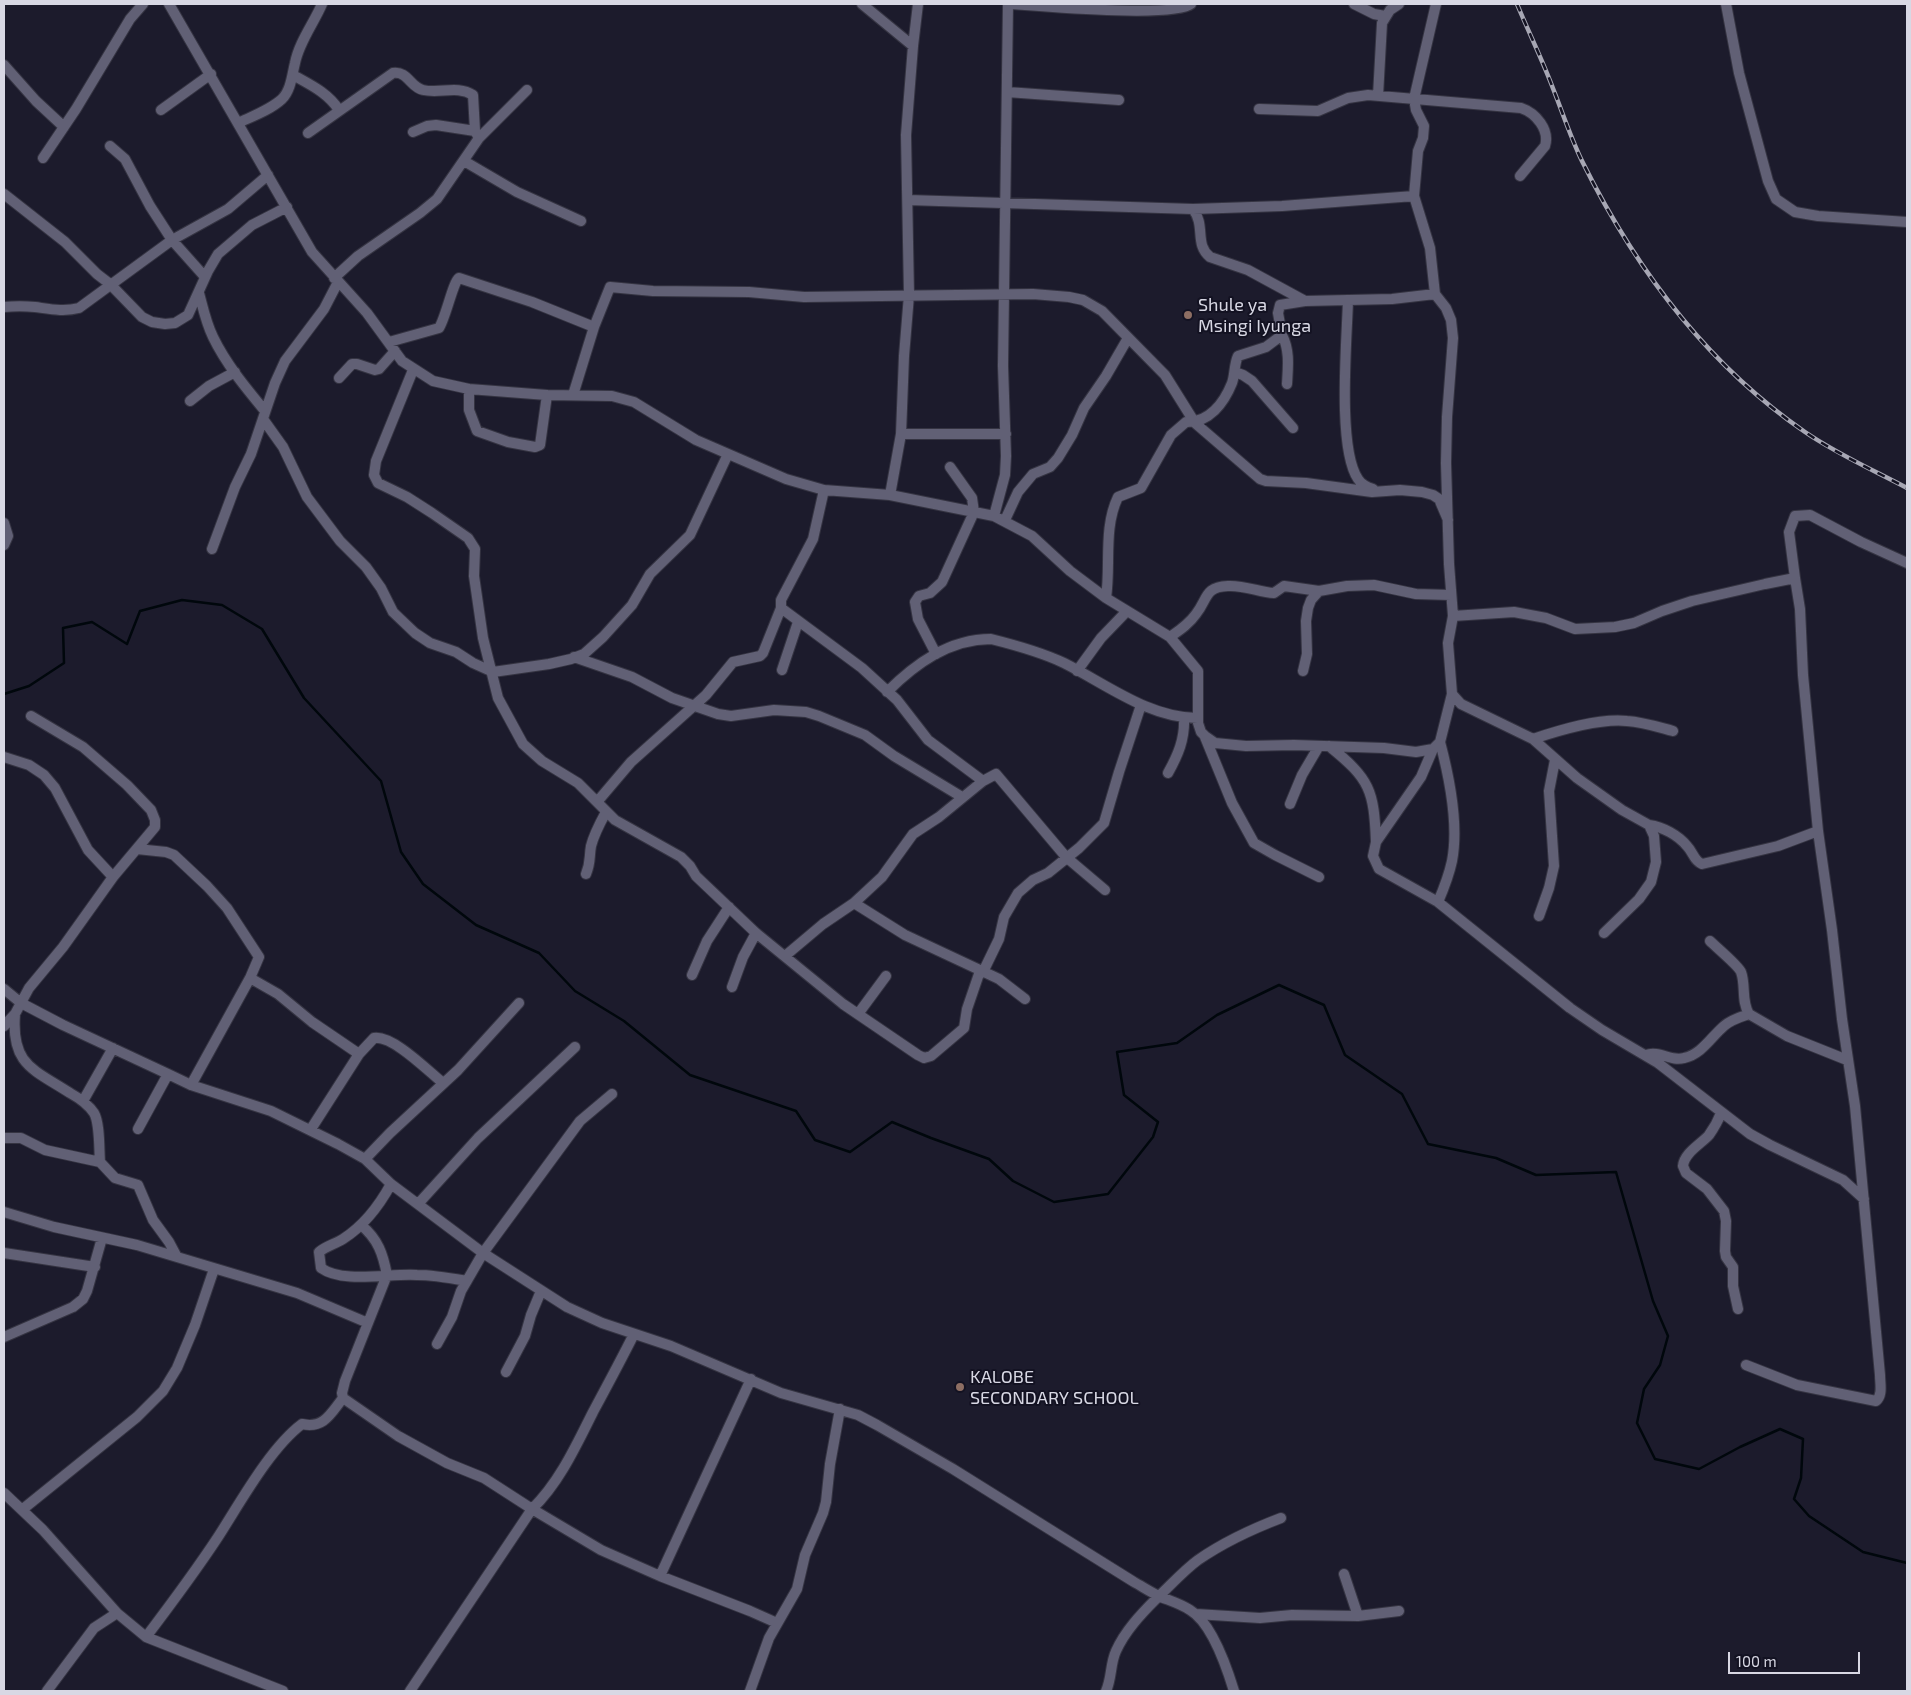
<!DOCTYPE html>
<html>
<head>
<meta charset="utf-8">
<style>
  body { margin:0 }
  #map { position:relative; width:1911px; height:1695px; overflow:hidden; background:#1c1b2c; font-family:"Exo 2",sans-serif }
  canvas { display:block }
  .frame { position:absolute; inset:0; border:5px solid #d8d8e4; pointer-events:none }
  .scale { position:absolute; left:1728px; top:1652px; width:132px; height:22px; box-sizing:border-box; border:2px solid #d8d8e4; border-top:0; padding-left:6px; font-size:15px; line-height:18px; white-space:nowrap; color:#d8d8e4; -webkit-text-stroke:4px #131222; paint-order:stroke }
</style>
</head>
<body>
<div id="map">
<canvas width="1911" height="1695"></canvas>
<div class="frame"></div>
<div class="scale">100 m</div>
</div>
<script>
const g = document.querySelector('canvas').getContext('2d');
g.lineJoin = 'round';
function stroke(path, color, width, dash) { g.strokeStyle = color; g.lineWidth = width; g.lineCap = dash ? 'butt' : 'round'; g.setLineDash(dash || []); g.stroke(path); }
function write(font, color, halo, rows, align = 'center') {
  g.font = font + ' "Exo 2",sans-serif'; g.lineWidth = 4; g.setLineDash([]); g.textBaseline = 'middle'; g.strokeStyle = halo; g.fillStyle = color; for (const [text, x, y, turn = 0] of rows) {
    g.save(); g.translate(x, y); g.rotate((+turn || 0) * Math.PI / 180); g.textAlign = isNaN(turn) ? turn : align; if (halo) g.strokeText(text, 0, 0); g.fillText(text, 0, 0); g.restore();
  }
}
const stream = new Path2D(`
  M4,694L29,686L64,663L63,628L92,622L127,644L140,611L182,600L222,605L262,629L304,698L381,781L401,852L423,884L476,925L539,953L575,991L624,1021L690,1075L796,1111L815,1140L850,1152L892,1122L931,1138L989,1159L1013,1181L1054,1202L1108,1194L1153,1137L1158,1122L1124,1095L1117,1052L1177,1043L1217,1015L1279,985L1324,1005L1345,1055L1402,1094L1428,1144L1496,1158L1536,1175L1616,1172L1653,1301L1668,1336L1660,1365L1644,1389L1637,1423L1655,1459L1699,1469L1740,1447L1780,1429L1803,1439L1801,1478L1794,1499L1809,1516L1863,1552L1907,1563`);
const minor = new Path2D(`
  M169,4L312,252L367,313L402,361L433,381L469,389L547,395L612,396L634,402L696,440L786,479L824,490L890,495L994,516L1032,536L1070,571L1106,598L1170,637L1198,671V723L1201,732L1205,736L1215,743L1246,746L1294,745L1384,748L1416,752L1433,749L1440,742L1452,694L1448,643L1453,616L1514,612L1546,618L1575,629L1615,627L1634,623L1662,611L1692,601L1765,584L1795,578L1789,532L1795,516L1810,515L1861,542L1907,563
  M862,4L913,46
  M1011,4C1039,6 1174,18 1191,4
  M1354,4L1374,14L1385,16
  M1436,4L1414,99L1416,110L1424,126L1423,138L1418,151L1414,196L1430,248L1435,294L1446,308L1451,320L1453,338L1447,417L1446,463L1449,564L1453,616
  M1726,4L1739,73L1768,181L1776,199L1795,212L1818,216L1907,222
  M4,65L36,101L64,127
  M293,75C311,85 328,93 339,110
  M1007,92L1119,100
  M1378,96L1382,23L1390,10L1399,4
  M1259,109L1318,111L1348,98L1368,95L1521,108C1536,113 1550,130 1545,146L1520,176
  M161,110L211,74
  M238,123C253,116 270,110 282,99C291,90 292,75 295,63C299,42 314,23 322,4
  M413,132L427,126L436,125L475,131
  M308,133L393,73C408,71 410,87 423,90C440,94 457,85 473,95L475,131L479,138
  M110,146L125,159L150,206L172,240L205,277
  M43,158L76,109L130,19L143,4
  M464,161L517,192L581,221
  M4,194L65,242L97,274L110,284L142,317L152,322L165,324L175,323L188,315L208,271L218,254L252,225L287,207
  M908,200L1193,209L1282,206L1414,196
  M1193,209C1206,226 1194,244 1210,257L1248,270L1305,301L1392,299L1435,294
  M334,278L358,256L420,213L437,199L479,138L527,90
  M199,293C203,308 206,323 213,337C226,364 246,388 265,411
  M1348,300C1347,339 1337,448 1358,479C1361,484 1367,487 1373,489
  M4,307C14,306 25,306 35,307C50,309 64,312 79,308L172,240L228,209L268,175
  M1282,335C1290,350 1288,367 1287,384
  M389,342L439,328C446,317 453,282 459,278L532,302L594,327
  M413,370L376,461L374,475L378,483L407,497L432,513L468,538L475,549L474,576L483,638L498,698L523,744L542,761L578,783L615,820L681,857L690,866L696,876L756,933L843,1004L918,1055L924,1058L931,1056L964,1028L967,1009L980,971
  M1235,372L1243,375L1252,381L1293,428
  M339,378L352,364H357L375,370L379,369L395,351
  M469,389V410L477,431L508,442L535,447L540,445L547,395
  M573,395L594,327L610,287L653,291L749,292L804,297L1033,294L1069,297L1083,300L1102,311L1165,375L1195,423L1260,479L1266,481L1306,483L1372,492L1400,490L1422,492L1433,495L1439,499L1448,520
  M190,401L209,386L235,372
  M263,419L283,447L307,497L340,541L366,567L381,588L393,612L415,633L430,643L456,652L473,663L493,672L549,664L571,659L584,654L603,637L632,605L650,574L690,535L728,454
  M901,434H1006
  M824,490L813,539L781,600V608L862,668L897,700L928,740L983,781
  M890,495L901,434L904,356L909,295L906,135L913,46L918,4
  M994,516L1005,475L1006,456L1003,366L1008,4
  M1005,520L1018,492L1033,474L1050,467L1058,458L1072,435L1084,408L1106,376L1128,338
  M4,523L8,536L4,545
  M212,549L235,487L251,454L275,383L285,361L324,309L338,282
  M1106,598C1111,565 1103,528 1118,497L1141,488L1171,435L1186,422C1209,423 1224,403 1232,383C1235,375 1234,364 1238,356L1266,347L1282,335L1278,313L1280,305L1305,301
  M1170,637C1180,630 1189,624 1196,614C1208,599 1204,587 1228,586C1244,585 1259,592 1274,593L1284,586L1319,591L1347,586L1374,585L1416,594L1451,595
  M936,654L918,619L915,602L919,596L930,593L942,582L974,512L972,498L950,467
  M574,657L632,677L672,698L718,714L731,716L774,710L806,712L819,716L865,735L894,756L962,797
  M782,670L798,622
  M1077,671L1101,638L1127,611
  M1303,671L1307,654L1306,621L1308,608L1311,600L1319,591
  M887,692C915,664 949,639 991,639C1015,645 1041,652 1064,663C1106,684 1149,718 1197,718
  M1452,694L1461,704L1533,739L1577,778L1622,810L1649,825L1654,836L1656,862L1651,882L1639,899L1604,933
  M1205,737L1232,803L1254,843L1275,855L1319,877
  M1533,739C1560,730 1599,718 1627,721C1643,722 1658,727 1673,731
  M1329,746C1370,779 1374,790 1376,842
  M1433,749L1421,777L1376,842L1373,856L1379,869L1438,902L1570,1008L1602,1030L1658,1063L1750,1134L1770,1145L1843,1180L1864,1199
  M4,757L29,765L44,775L55,788L88,850L113,877
  M1168,773C1178,755 1185,739 1184,718
  M597,802L631,762L706,695L733,662L760,656L763,653L781,608
  M1290,804L1302,775L1319,746
  M1649,825C1663,827 1678,835 1687,846C1693,852 1694,861 1702,864L1778,846L1818,831
  M137,849L166,852L174,855L207,886L227,908L259,957L250,978L191,1085
  M586,874C591,862 589,857 591,846C594,834 600,823 606,812
  M1438,902C1444,888 1449,875 1452,861C1459,825 1449,776 1440,742
  M854,903L905,935L999,979L1025,999
  M1539,916L1549,888L1554,866L1549,791L1555,760
  M1710,941C1716,947 1739,966 1741,972C1746,985 1741,1001 1749,1014L1787,1036L1847,1060
  M785,956L823,924L854,903L882,877L913,834L939,817L983,781L996,774L1066,857L1105,890
  M983,972L999,939L1004,917L1018,893L1033,880L1048,873L1079,848L1104,823L1119,772L1141,705
  M692,975L707,941L729,907
  M250,978L278,994L312,1022L359,1054
  M732,987L743,957L756,933
  M4,989L21,1003L63,1025L168,1074L191,1085L271,1111L338,1144L365,1159L391,1184L483,1253L567,1307L602,1323L671,1346L781,1393L858,1415L877,1425L953,1469L1134,1582C1143,1587 1152,1593 1161,1597C1171,1601 1181,1604 1190,1610C1212,1623 1227,1668 1234,1691
  M15,1014C11,1065 33,1069 70,1093C79,1098 88,1104 94,1113C100,1123 99,1150 100,1162
  M858,1014L886,976
  M4,1026L15,1014L29,988L63,947L113,877L155,827V820L151,810L127,785L83,747L31,716
  M1646,1055C1659,1050 1671,1062 1684,1058C1702,1054 1711,1037 1724,1026C1730,1020 1740,1017 1749,1014
  M83,1101L113,1048
  M1721,1113C1718,1121 1714,1128 1709,1135C1701,1144 1684,1153 1683,1166L1686,1173L1707,1189L1724,1211L1726,1221L1725,1251L1726,1257L1733,1267V1286L1738,1309
  M138,1129L168,1074
  M311,1129L359,1054L374,1038C393,1035 428,1071 443,1083
  M4,1138H21L45,1150L100,1162L115,1178L138,1185L153,1220L169,1242L177,1257
  M365,1159L390,1133L458,1070L519,1003
  M391,1184C379,1206 365,1225 343,1239C335,1244 326,1246 319,1252L321,1268C343,1284 390,1273 417,1275C434,1275 450,1278 467,1281
  M418,1204L478,1138L575,1047
  M4,1212L54,1227L137,1245L297,1293L368,1323
  M361,1225C378,1239 383,1254 387,1275L345,1381L342,1393L343,1398L398,1436L447,1463L484,1478L532,1509L601,1550L660,1576L750,1611L777,1623
  M4,1253L95,1267
  M4,1337L73,1307L83,1299L87,1291L102,1238
  M437,1344L452,1317L461,1291L483,1253L580,1121L612,1094
  M1746,1365L1797,1385L1876,1401C1883,1395 1880,1384 1880,1375L1855,1106L1842,1019L1832,930L1818,831L1803,675L1800,609L1795,578
  M506,1372L525,1336L531,1315L541,1291
  M4,1493L43,1530L117,1613L146,1637L283,1691
  M23,1509L137,1417L163,1391L177,1368L195,1325L214,1269
  M1344,1574L1358,1616
  M660,1576L751,1379
  M1196,1614L1260,1618L1292,1615L1358,1616L1399,1611
  M146,1637C171,1604 195,1572 218,1537C240,1503 270,1448 302,1424C324,1429 331,1413 343,1398
  M47,1691L94,1628L117,1613
  M410,1691L532,1509C559,1483 576,1446 593,1412C607,1386 621,1360 634,1334
  M750,1691L769,1638L797,1589L805,1555L823,1513L826,1502L830,1464L840,1409
  M1106,1691C1112,1678 1110,1664 1116,1651C1125,1631 1141,1614 1156,1599C1170,1586 1183,1571 1198,1560C1224,1542 1252,1529 1281,1518`);
const rail = new Path2D(`
  M1517,4C1529,33 1543,61 1554,91C1563,114 1571,138 1582,161C1635,268 1706,364 1805,432C1837,454 1873,470 1907,488`);
const markers = [
  [1188,315,5,"#8d6e63"],
  [960,1387,5,"#8d6e63"]
];
const poiNames = [
  ["Shule ya",1198,305],
  ["Msingi Iyunga",1198,326],
  ["KALOBE",970,1377],
  ["SECONDARY SCHOOL",970,1398]
];
stroke(stream, '#00070c', 2.5);
stroke(minor, '#353442', 12);
stroke(minor, '#616075', 10);
stroke(rail, '#a7a7b4', 4.5);
stroke(rail, '#131222', 2.5, [8]);
for (const [x, y, r, color] of markers) { const dot = new Path2D(); dot.arc(x, y, r, 0, 2 * Math.PI); g.fillStyle = color; g.fill(dot); stroke(dot, '#131222', 2); }
write('18px', '#d8d8e4', '#131222', poiNames, 'left');
</script>
</body>
</html>
